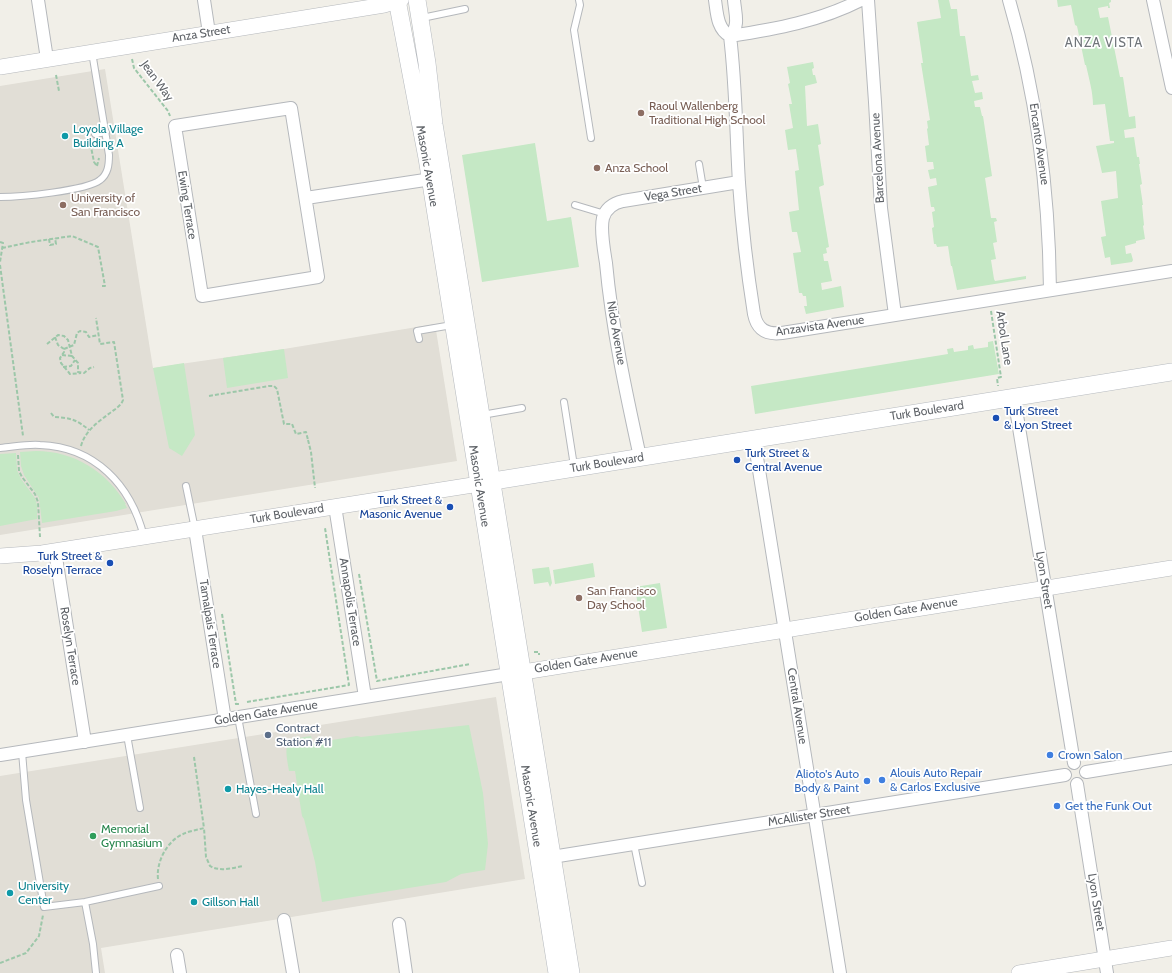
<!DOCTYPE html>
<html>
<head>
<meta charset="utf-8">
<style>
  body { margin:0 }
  canvas { display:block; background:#f1efe8 }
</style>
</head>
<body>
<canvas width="1172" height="973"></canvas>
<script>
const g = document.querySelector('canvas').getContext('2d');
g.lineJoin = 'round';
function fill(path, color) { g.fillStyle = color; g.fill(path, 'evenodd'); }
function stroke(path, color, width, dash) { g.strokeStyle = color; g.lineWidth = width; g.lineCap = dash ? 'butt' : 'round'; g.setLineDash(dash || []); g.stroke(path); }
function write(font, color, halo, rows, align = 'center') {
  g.font = font + ' Cabin,sans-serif'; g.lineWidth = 3.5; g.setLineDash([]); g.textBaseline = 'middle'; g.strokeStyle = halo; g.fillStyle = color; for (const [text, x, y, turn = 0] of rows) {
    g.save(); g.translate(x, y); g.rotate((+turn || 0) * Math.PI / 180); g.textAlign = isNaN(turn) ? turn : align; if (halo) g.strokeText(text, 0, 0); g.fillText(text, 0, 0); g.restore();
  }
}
const education = new Path2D(`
  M105,69L153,368L284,349L435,324L457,461L0,535V86Z
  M496,697L525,879L101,948L105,973H0V776Z`);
const green = new Path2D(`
  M938,0H949L951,9H957L960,36H965L971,76L978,75L979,80L972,81L975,93L982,92L983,99L974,101L975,107H980L982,116H983L992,176L985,178L991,218H996L997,221L994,222L997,242L993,243L996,259L991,260L994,279L995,281L1026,276V279L957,290L952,266H951L948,246L937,247L936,244H934L932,228L934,227L932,212L935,211L934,207H931L928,187L937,185L936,178L930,179L928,170L934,169L933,162H927L925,146L929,145L927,129L928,128L927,121L930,120L921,63H923L917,22L941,18Z
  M1057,0H1111V2L1109,3L1110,8H1108V6L1098,8L1100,18L1108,17L1120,77H1123L1129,117L1135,116L1136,128L1124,130L1125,138L1134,137L1137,157H1139L1140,164H1139L1142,184L1140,185L1143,205H1142L1144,225L1143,226L1145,239L1136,241V243L1125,246L1126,254L1131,253L1133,260L1132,262L1111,265L1110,257L1105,258L1101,237L1106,236L1101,201L1118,198L1116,171L1102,173L1096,146L1114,143V141H1110L1105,104L1093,105C1093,92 1089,79 1086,65H1085L1077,26L1075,25L1071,5L1058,7Z
  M813,62L814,68L812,69L813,75H815L817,83L805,86L807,126L818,124L821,144L818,145L824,185L819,187L829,247L826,248L827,253L823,254L824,261H828L832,281L821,283L822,290L841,286L844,307L806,314L804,306H807L806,296H803L802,293H799L793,253L801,252L797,232H792L789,212L799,210L795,171L799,170L796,149L788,150L785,130L793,128L789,104H792L788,84L790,83L787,67Z
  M535,143L547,221L571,217L579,267L482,282L462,155Z
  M993,341L999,374L755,414L751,386L948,354L947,349L953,348L954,352L968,350V346L973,345L974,349L988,347V342Z
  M284,349L288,378L227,388L223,358Z
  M184,363L195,435L182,456L169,448L153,368Z
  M36,451C74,451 106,471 126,504H125L127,508L116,511L42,523L39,498L24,475L21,466L20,452Z
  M16,453L17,470L21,479L35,498L37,505V519L0,526V454Z
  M593,563L595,577L555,584L553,570Z
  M549,567L552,583L550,587L548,582L534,584L532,569Z
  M660,583L667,628L642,632L635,587Z
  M469,725L483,793L488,844L485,870L461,874L446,882L322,902L315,862L304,819L302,816L295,771H289C285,745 282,740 311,736L313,743L357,736L361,737Z`);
const path = new Path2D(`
  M132,59L134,68L168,111L170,116
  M56,75L59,91
  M88,148L91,147L94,162L97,166
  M97,166L99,158
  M49,239L50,245L56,244L55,238
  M0,242L3,243L0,262
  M2,248L31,242L72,236L98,247L105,286H102
  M0,265L23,436
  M991,311L1001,377L997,378L998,386
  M55,337L58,345L64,349V352L60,358L61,363L70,374L81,373
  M47,344L58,335L64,336L68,340L72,356L78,363V372L84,373L90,368L94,367
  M64,349L74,345L77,333L80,331L86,332L89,337L99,335
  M62,355L72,356
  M63,367L71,366L75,360
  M209,396L269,386H274L277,389L284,424H292L296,434L306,432L308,440
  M51,413L54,417C70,418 76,419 89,430
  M308,440L311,452L315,488
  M81,446C85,431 98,422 110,413C115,409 121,406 123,400L114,342L100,344L96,318
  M18,455L19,471L22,477L35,494L38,502L40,537
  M359,574L377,681L470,664
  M222,614L236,704H239
  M534,652H539V655
  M247,702L349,685L325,528
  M194,757L204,828
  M158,879C156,862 167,841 183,834C189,831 197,830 204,828L206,857L210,866C220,872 232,868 243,866
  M0,963L26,953L39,936L43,915`);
const service = new Path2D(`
  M579,0L580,5L574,30L591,138
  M422,18L465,9
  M95,134L106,132
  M699,164L703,188
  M0,197C19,197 86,191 100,180C108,174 109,165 109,155L92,52
  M575,205L605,214
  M419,339L417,331L452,325
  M564,402L574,466
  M482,415L522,408
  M0,448C13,447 26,444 40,445C95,447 131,485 144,537
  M186,486L195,529
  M238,717L256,814
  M127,735L140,808
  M22,752L26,800L44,907L85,902L159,886
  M634,844L642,883
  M85,902L93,944L96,973`);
const minor = new Path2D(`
  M38,0L47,59
  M204,0L209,33
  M715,0C717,13 717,29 730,36
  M734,0C735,13 740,26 730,36C736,85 736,134 739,183C742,227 747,270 754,314C757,329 766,335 782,333L1172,271
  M868,0L875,102L881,208L895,315
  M1009,0C1037,95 1049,192 1050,290
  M1153,0L1172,88
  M730,36C776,29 820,21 861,0
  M291,108L318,277L202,296L175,126Z
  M306,198L438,178
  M1014,397L1074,763
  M754,439L840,973
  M640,457C626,393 612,328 606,263C604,250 600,230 603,218C606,208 614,203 623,201L739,182
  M335,506L365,697
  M195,529L225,720
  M55,551L85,742
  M0,755L509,674
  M1086,772L1172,758
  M1077,784L1107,973
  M552,857L1065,775
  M284,920L293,973
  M399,924L406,973
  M177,955L180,973`);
const tertiary = new Path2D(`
  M0,67L384,5L401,0
  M0,556L42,553L479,484
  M511,674L1172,568
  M1019,973L1172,948`);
const secondary = new Path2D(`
  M397,0L427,158L557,973
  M417,0L427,63L434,124L571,973
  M481,483L1172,372`);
const markers = [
  [641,113,4,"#8d6e63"],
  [65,136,4,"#0f9aa8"],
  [597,168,4,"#8d6e63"],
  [63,205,4,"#8d6e63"],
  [996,418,4,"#1a4fb4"],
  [737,460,4,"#1a4fb4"],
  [450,507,4,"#1a4fb4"],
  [110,563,4,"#1a4fb4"],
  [579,598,4,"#8d6e63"],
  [268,735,4,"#5c6f8a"],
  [1050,755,4,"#3f7fe0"],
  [882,780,4,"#3f7fe0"],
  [867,781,4,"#3f7fe0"],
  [228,789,4,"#0f9aa8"],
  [1057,806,4,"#3f7fe0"],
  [93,836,4,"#2e9e5b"],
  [10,893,4,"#0f9aa8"],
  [194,902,4,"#0f9aa8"]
];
const streetNames = [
  ["Anza Street",201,34,-9],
  ["Jean Way",157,81,54],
  ["Encanto Avenue",1039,144,82],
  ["Barcelona Avenue",878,158,-93],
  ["Masonic Avenue",427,166,80],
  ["Vega Street",673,193,-9],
  ["Ewing Terrace",187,205,81],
  ["Anzavista Avenue",820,326,-8],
  ["Nido Avenue",616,333,80],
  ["Arbol Lane",1004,338,81],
  ["Turk Boulevard",927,411,-9],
  ["Turk Boulevard",607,463,-9],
  ["Masonic Avenue",479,486,81],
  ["Turk Boulevard",287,514,-9],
  ["Lyon Street",1044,580,81],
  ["Annapolis Terrace",350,602,81],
  ["Golden Gate Avenue",906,610,-9],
  ["Tamalpais Terrace",210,624,81],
  ["Roselyn Terrace",70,646,81],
  ["Golden Gate Avenue",586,661,-9],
  ["Central Avenue",797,706,81],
  ["Golden Gate Avenue",266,713,-9],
  ["Masonic Avenue",531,806,81],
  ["McAllister Street",809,816,-9],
  ["Lyon Street",1096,902,81]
];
const educationNames = [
  ["Raoul Wallenberg",649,106],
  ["Traditional High School",649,120],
  ["Anza School",605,168],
  ["University of",71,198],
  ["San Francisco",71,212],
  ["San Francisco",587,591],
  ["Day School",587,605]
];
const cultureNames = [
  ["Loyola Village",73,129],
  ["Building A",73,143],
  ["Hayes-Healy Hall",236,789],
  ["University",18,886],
  ["Center",18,900],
  ["Gillson Hall",202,902]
];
const transitNames = [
  ["Turk Street",1004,411],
  ["& Lyon Street",1004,425],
  ["Turk Street &",745,453],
  ["Central Avenue",745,467],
  ["Turk Street &",442,500,"right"],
  ["Masonic Avenue",442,514,"right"],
  ["Turk Street &",102,556,"right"],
  ["Roselyn Terrace",102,570,"right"]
];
const serviceNames = [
  ["Contract",276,728],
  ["Station #11",276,742]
];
const shopNames = [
  ["Crown Salon",1058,755],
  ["Alouis Auto Repair",890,773],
  ["& Carlos Exclusive",890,787],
  ["Alioto's Auto",859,774,"right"],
  ["Body & Paint",859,788,"right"],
  ["Get the Funk Out",1065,806]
];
const leisureNames = [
  ["Memorial",101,829],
  ["Gymnasium",101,843]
];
const neighbourhoodNames = [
  ["ANZA VISTA",1104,43]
];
fill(education, '#e1ded6');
fill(green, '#c5e8c5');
stroke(service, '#b5b8bc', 8);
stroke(minor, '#b5b8bc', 14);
stroke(tertiary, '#b5b8bc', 16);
stroke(secondary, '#b6babf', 18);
stroke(path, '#9cc7a9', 2, [4, 2]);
stroke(service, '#fff', 6);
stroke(minor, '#fff', 12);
stroke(tertiary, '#fff', 15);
stroke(secondary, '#fff', 17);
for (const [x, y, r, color] of markers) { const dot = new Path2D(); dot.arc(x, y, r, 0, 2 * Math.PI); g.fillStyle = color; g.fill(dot); stroke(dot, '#fff', 1.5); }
write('12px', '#5f6368', '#fff', streetNames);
write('12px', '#785e54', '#fff', educationNames, 'left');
write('12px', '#0d838f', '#fff', cultureNames, 'left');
write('12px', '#164399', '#fff', transitNames, 'left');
write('12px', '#4e5e75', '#fff', serviceNames, 'left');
write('12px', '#366cbe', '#fff', shopNames, 'left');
write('12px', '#27864d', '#fff', leisureNames, 'left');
g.letterSpacing = '1px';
write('13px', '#70757a', '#fff', neighbourhoodNames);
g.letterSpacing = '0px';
</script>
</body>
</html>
